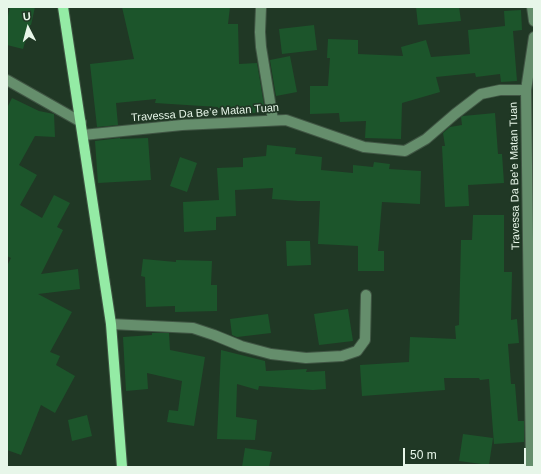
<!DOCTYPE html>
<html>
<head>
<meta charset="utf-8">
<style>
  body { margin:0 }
  #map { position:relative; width:541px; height:474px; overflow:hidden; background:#203825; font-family:Arial,sans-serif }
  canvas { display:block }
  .frame { position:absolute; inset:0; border:8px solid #e7f6e9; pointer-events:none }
  .north { position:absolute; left:8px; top:8px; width:40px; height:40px; -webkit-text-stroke:3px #203825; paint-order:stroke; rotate:354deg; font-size:11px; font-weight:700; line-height:16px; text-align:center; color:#e7f6e9 }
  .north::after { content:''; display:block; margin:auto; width:14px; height:18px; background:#e7f6e9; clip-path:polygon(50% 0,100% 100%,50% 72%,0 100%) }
  .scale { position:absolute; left:403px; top:448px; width:123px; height:18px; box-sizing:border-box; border:2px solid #e7f6e9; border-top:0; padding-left:5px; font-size:12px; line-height:14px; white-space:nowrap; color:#e7f6e9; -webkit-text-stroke:3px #203825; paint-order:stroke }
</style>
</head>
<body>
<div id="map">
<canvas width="541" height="474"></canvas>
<div class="frame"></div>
<div class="north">U</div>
<div class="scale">50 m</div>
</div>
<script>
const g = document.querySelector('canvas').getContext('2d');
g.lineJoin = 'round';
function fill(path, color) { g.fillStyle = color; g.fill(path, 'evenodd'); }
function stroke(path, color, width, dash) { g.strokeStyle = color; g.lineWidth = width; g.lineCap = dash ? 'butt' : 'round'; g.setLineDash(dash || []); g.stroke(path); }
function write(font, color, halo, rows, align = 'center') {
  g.font = font + ' Arial,sans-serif'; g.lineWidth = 3.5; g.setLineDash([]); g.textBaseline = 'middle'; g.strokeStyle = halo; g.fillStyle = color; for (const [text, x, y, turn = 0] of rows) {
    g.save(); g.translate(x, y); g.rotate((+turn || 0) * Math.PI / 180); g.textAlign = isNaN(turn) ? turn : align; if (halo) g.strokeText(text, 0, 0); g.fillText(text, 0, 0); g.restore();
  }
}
const building = new Path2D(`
  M10,7H35L31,25H30L23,49L7,45V21Z
  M122,7H230L228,24H238L239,64L257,63L265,111L248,114L247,107L218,108V107L155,103L156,99L116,103L118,125L97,127L90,64L134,59Z
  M416,7H459L461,21L418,25Z
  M521,10L522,30L513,31L517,81L501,82L500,74L476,77L475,73L436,77L440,92L402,103L401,139L365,138L366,121L340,122L339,113L310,114V86H328L330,58H327L328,39L358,40V54L403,56L401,47L426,40L431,57L470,54L468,30L505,26L504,11Z
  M314,25L317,50L282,54L279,29Z
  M290,56L297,92L276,96L270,60Z
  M12,98L39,111L54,114L55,137L35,136L19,165L37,175L20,205L42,218L54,195L70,203L57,227L63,230L41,274L78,269L80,289L38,294L72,312L50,352L60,356L56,365L75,376L55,413L41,405L21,455L7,450V266L11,258L7,256V108Z
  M495,113L498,154H502L504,183L468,185L469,206L445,207L442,146H445L443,133L450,127L462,125L461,117L463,116Z
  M120,138V139L148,138L151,180L98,183L95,141Z
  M267,145L296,148L295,154L322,157L321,170L353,173V165L373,167L374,162L390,164L389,169L421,171L420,204L382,202L378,251H384V271H358V246L318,244L320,201H298L272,199L273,188L235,190L236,216L216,217V230L184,232L183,202L219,200L217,168L243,167V158L266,156Z
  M180,157L197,163L187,192L170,186Z
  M473,215H504V272H512L511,320L517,319L519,343L508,344L511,384H515L518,421H524V442L494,444L489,379L480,380L479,378H444L445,390L362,396L360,365L409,362L410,337L456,339L455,326L459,325L461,240H472Z
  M286,241H310L311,265L287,266Z
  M143,259L176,262V260L212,261L211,285H217V311L175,312V306L146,307L145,277L141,276Z
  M348,309L353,341L319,345L314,314Z
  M268,314L271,333L237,337L232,335L230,319Z
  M152,333H169L170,350L205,357L194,426L167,422L169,410L178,411L182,381L147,373L148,389L126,391L123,337L152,335Z
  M221,350L265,361L266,371L307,369L306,372L325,371L326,389L313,390L259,386L258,390L237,384L236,417L257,420L255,440L217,439Z
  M87,415L92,436L72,441L68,420Z
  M463,434L493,438L489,465L459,461Z
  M245,448L272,452L269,467H242Z`);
const minor = new Path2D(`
  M261,7L260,32L261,47L273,120
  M532,7L534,21
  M7,80L81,122
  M526,90L534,37
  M83,135L182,125L286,120L364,147L405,151L426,139L455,114L481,94L500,90H526L531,467
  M111,324L193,328L214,335L241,346L271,354L306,358L342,356L357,351L365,340L366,295`);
const major = new Path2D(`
  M63,7L111,324L122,467`);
const streetNames = [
  ["Travessa Da Be’e Matan Tuan",205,113,-4],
  ["Travessa Da Be’e Matan Tuan",515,176,-91]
];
fill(building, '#1c552b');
stroke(minor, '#405644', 12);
stroke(major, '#405644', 12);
stroke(minor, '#658e6c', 10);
stroke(major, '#94eba5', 10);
write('11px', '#e7f6e9', '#203825', streetNames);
</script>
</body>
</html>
